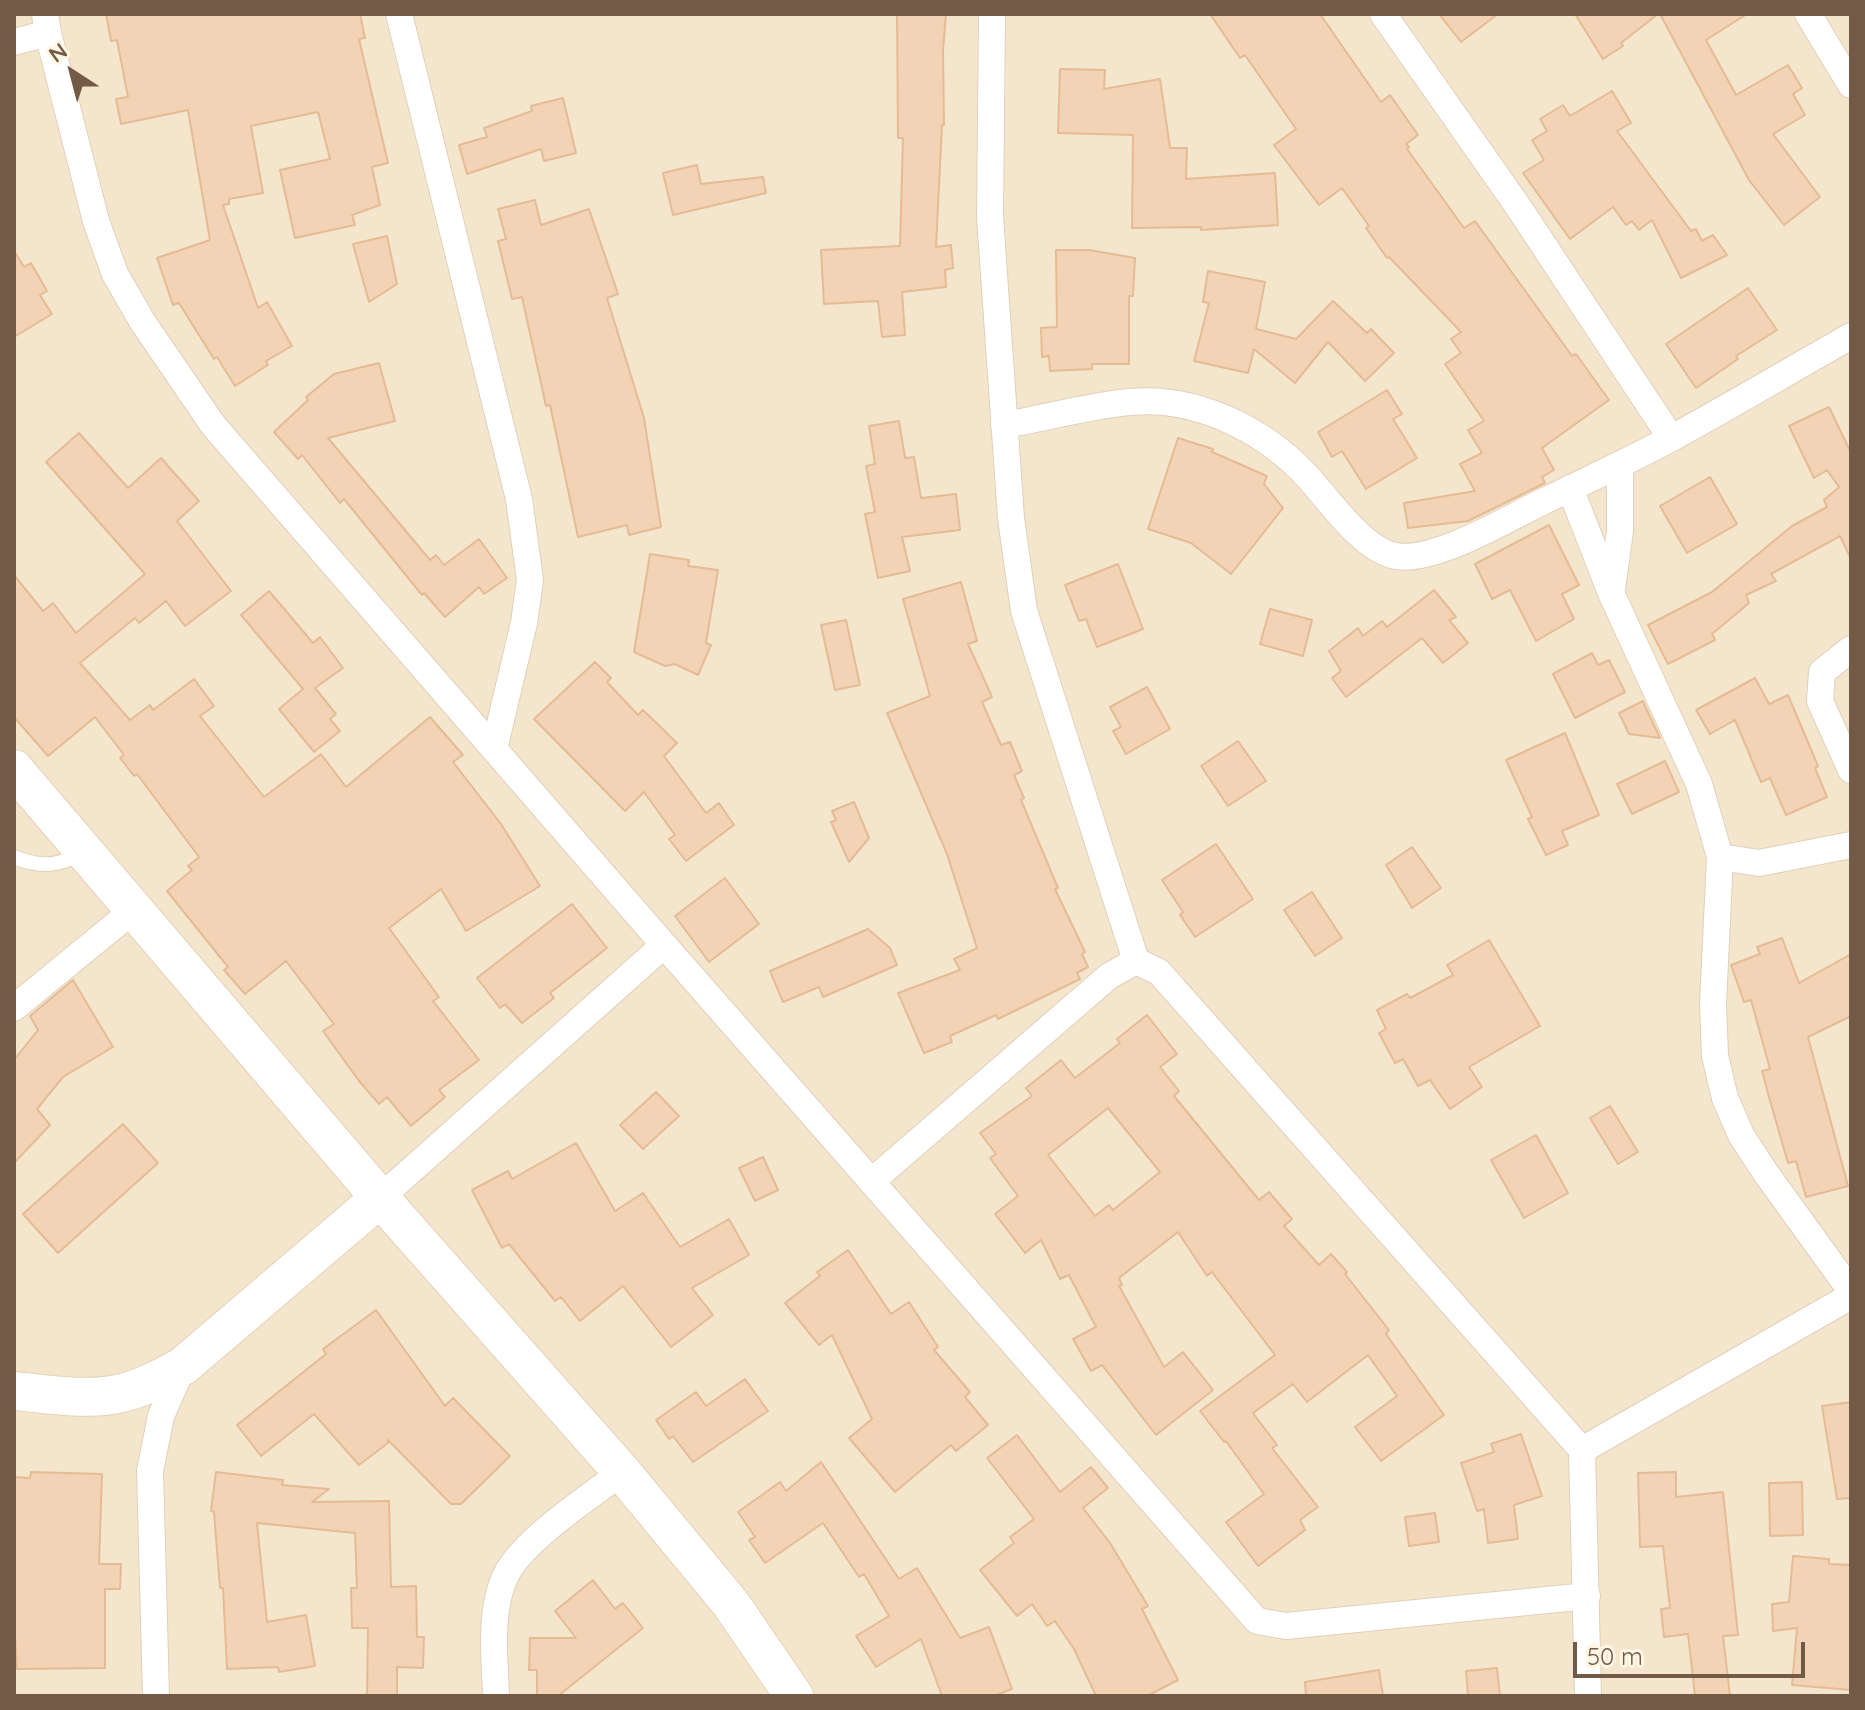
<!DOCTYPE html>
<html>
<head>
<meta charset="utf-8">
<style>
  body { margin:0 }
  #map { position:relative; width:1865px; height:1710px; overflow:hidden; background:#fcf4de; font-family:Quicksand,sans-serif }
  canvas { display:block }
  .frame { position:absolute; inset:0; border:16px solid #725a46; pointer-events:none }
  .north { position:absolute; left:32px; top:32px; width:80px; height:80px; -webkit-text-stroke:6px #fff7e4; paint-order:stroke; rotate:324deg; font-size:22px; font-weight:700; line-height:32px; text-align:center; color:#725a46 }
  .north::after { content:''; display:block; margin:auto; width:28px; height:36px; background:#725a46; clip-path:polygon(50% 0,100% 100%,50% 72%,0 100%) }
  .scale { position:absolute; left:1573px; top:1642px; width:232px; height:36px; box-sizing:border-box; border:4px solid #725a46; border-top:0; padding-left:10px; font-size:24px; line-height:28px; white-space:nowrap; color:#725a46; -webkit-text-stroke:6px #fff7e4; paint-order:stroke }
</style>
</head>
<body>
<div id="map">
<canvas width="1865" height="1710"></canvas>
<div class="frame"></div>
<div class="north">N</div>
<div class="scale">50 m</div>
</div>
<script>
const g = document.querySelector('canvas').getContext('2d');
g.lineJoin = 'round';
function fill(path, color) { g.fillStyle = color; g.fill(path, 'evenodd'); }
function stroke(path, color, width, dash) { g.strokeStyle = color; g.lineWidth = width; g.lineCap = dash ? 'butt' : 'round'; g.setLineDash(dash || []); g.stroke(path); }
const residential = new Path2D(`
  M14,14H1851V1696H14Z`);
const building = new Path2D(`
  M106,14H360L365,38L359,39L388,163L372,167L380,205L352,215L355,225L295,238L280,170L330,159L318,112L251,126L263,193L229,199V204L223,205L258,308L267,302L292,346L266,361L268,365L235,386L217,357L214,359L179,303L173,305L157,258L210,240L188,110L121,124L116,99L128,97L117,40L111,41Z
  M897,14H946L943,51L944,125H942L936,247L951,245L953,268L945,270L946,287L902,292L905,335L882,337L878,301L824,304L821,250L900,246L903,138H898Z
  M1210,14H1320L1381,102L1390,95L1418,135L1406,144L1409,147L1407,149L1464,228L1475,221L1572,356L1576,354L1609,400L1542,448L1554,470L1542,477L1545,483L1468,521L1408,528L1404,503L1475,491L1460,464L1482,453L1468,430L1484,421L1445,364L1461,353L1451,339L1461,332L1389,257L1387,258L1366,228L1369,226L1342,188L1319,205L1274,145L1296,129L1245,55L1240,58Z
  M1439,14H1498L1461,42Z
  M1575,14H1658L1621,43L1623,46L1603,59Z
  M1660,14H1747L1706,40L1736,95L1788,65L1802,88L1793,94L1805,115L1773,134L1820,197L1784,225L1749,180Z
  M1060,69L1105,70L1104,89L1160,79L1170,148H1187L1186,179L1275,173L1278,225L1201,230V227L1132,228L1133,135L1058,133Z
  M1612,91L1631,123L1617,131L1691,231L1696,229L1702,241L1713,235L1727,255L1681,278L1652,220L1639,230L1632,221L1626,225L1613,207L1570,239L1523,173L1544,160L1532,140L1547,131L1540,119L1563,105L1570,116Z
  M563,98L576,153L544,161L541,149L467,174L459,145L487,137L484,128L532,111L531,106Z
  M697,165L701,184L763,177L766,193L673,215L663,173Z
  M535,200L541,225L589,209L618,294L607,298L644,418L661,527L629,535L627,525L578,537L550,405L546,406L522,297L512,299L498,241L506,239L498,209Z
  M387,236L397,284L369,302L353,244Z
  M1056,250H1089L1135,258L1133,296H1129V364H1092V369L1050,371L1049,356L1042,357L1041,328L1057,327Z
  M14,251L24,267L31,263L47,291L40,295L52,314L14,337Z
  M1208,271L1265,282L1256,329L1296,339L1333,301L1367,333L1371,329L1394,353L1365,381L1328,342L1295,383L1254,349L1248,373L1194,361L1209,303L1203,302Z
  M1748,288L1777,330L1736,356L1738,359L1696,388L1666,344Z
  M379,363L395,421L328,438L430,560L436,555L444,565L479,539L507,578L484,594L479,587L445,617L424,593L422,595L344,499L340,503L302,455L298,459L274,432L308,400L306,397L334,374Z
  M1387,390L1402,414L1393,419L1417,458L1366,489L1342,451L1332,457L1318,432Z
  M1829,407L1851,453V559L1840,536L1771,574L1776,581L1746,595L1749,603L1712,634L1715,640L1668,664L1648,625L1712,592L1792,526L1827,507L1824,500L1839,487L1827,470L1814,478L1789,426Z
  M899,421L905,458L914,457L921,498L956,494L960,530L902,537L910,571L878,578L865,514L875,512L866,466L875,464L869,426Z
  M79,433L128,488L161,458L199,501L177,521L231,591L185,626L166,601L139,623L135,618L80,663L130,720L150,705L153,710L194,679L214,706L200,716L264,797L321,754L346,787L430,717L463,755L453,762L501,824L540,886L466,931L441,889L389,928L439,997L433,1001L479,1060L439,1090L445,1097L411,1126L387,1097L379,1104L359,1081L323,1031L334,1024L286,961L245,994L224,970L228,967L167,891L192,870L188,866L199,857L137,774L134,776L120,758L124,755L95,717L48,756L14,717V575L43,611L53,603L76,633L145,574L46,462Z
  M1178,438L1213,449L1212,452L1267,476L1264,484L1283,508L1231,574L1191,543L1148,529Z
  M1710,477L1737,524L1687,553L1660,506Z
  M1549,525L1579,585L1562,594L1574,619L1536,641L1510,590L1492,599L1475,564Z
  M650,554L689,560L688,566L718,570L706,643L711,645L698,675L675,664L665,666L634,652Z
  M1118,564L1143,629L1097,647L1086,619L1079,621L1065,585Z
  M961,582L977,641L968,644L992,697L982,702L1001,745L1010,742L1022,771L1014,775L1024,798L1021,800L1058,888L1055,889L1085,952L1082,954L1088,967L1077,973L1080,979L998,1019L996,1015L950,1036L952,1042L924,1053L898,993L960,970L954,959L977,948L947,854L887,713L930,696L903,599Z
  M1434,590L1456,617L1449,620L1468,643L1443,663L1422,638L1346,697L1332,678L1341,671L1329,651L1358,628L1363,636L1382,621L1387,627Z
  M269,591L313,643L320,637L343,668L315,688L336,714L330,719L340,731L314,752L279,709L303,689L241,615Z
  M1270,609L1312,620L1303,656L1260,644Z
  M846,620L860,685L835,690L821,625Z
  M1592,653L1598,665L1609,660L1625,692L1575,718L1553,674Z
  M595,662L611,678L607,682L638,715L643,710L677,743L664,756L706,813L719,803L734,825L686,861L669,839L675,835L644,792L625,811L534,719Z
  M1755,678L1769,704L1788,695L1818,766L1815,768L1827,797L1786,815L1770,778L1761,782L1735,720L1710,734L1696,710Z
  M1147,687L1170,729L1126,754L1113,731L1121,727L1110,707Z
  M1643,701L1644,704L1660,738L1629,734L1619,713Z
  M1565,733L1599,815L1562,831L1568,845L1546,855L1528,819L1532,817L1506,760Z
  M1238,741L1266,781L1228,806L1201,766Z
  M1665,761L1679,792L1632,814L1617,784Z
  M854,802L869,838L849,862L831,822L836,820L832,811Z
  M1216,844L1253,899L1195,937L1180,915L1183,912L1162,880Z
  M1412,847L1441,888L1412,908L1386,865Z
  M725,878L759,924L709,962L675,916Z
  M1312,892L1342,938L1315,956L1284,910Z
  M572,904L607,948L550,993L554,998L522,1023L505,1004L500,1008L477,978Z
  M868,929L890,948L897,965L823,997L819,987L783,1002L770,971Z
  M1782,938L1799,983L1851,954V1016L1808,1037L1848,1186L1806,1197L1796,1161L1788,1163L1769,1097L1762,1071L1770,1069L1751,1000L1744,1002L1731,965L1760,954L1757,947Z
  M1489,940L1540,1026L1469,1067L1482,1087L1450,1109L1430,1080L1418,1086L1403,1059L1395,1063L1379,1033L1386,1029L1377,1010L1407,994L1410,998L1453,975L1447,965Z
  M73,980L113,1047L63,1077L37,1109L50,1125L14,1163V1060L38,1030L30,1016Z
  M1147,1015L1177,1054L1160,1067L1179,1091L1174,1096L1259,1200L1269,1192L1292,1219L1284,1226L1319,1265L1331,1254L1347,1272L1345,1274L1389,1330L1386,1334L1444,1415L1381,1461L1355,1427L1397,1396L1368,1355L1307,1402L1293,1384L1253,1413L1277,1445L1272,1448L1318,1507L1300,1520L1305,1530L1258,1566L1226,1522L1264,1494L1226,1441L1224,1442L1200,1411L1275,1355L1212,1272L1207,1276L1178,1232L1119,1278L1122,1285L1119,1286L1164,1367L1183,1352L1213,1390L1156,1435L1102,1365L1091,1371L1073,1339L1096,1327L1069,1275L1060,1279L1041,1240L1025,1253L995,1214L1018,1196L990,1158L996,1154L980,1133L1032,1096L1026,1088L1061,1060L1075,1078L1120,1043L1117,1039ZM1108,1108L1160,1172L1113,1210L1109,1205L1095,1216L1048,1155Z
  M656,1092L679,1116L643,1149L620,1125Z
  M1610,1106L1638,1152L1618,1164L1590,1118Z
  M123,1124L158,1163L58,1253L23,1214Z
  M1536,1135L1568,1193L1524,1218L1491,1160Z
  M576,1143L615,1211L643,1193L680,1247L729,1219L749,1255L692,1288L713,1315L671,1347L623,1286L580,1321L561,1297L555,1301L509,1244L502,1248L472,1190L508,1171L512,1179Z
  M763,1157L778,1190L755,1201L739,1168Z
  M848,1250L891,1314L909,1302L938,1347L934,1350L970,1392L965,1397L988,1425L956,1451L951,1445L895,1492L849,1438L872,1419L832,1335L819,1345L785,1303L820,1276L817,1272Z
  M376,1310L445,1406L453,1398L510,1456L461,1504H451L388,1440V1443L359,1465L314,1414L261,1456L237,1425L326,1354L323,1349Z
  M745,1379L768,1411L693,1462L673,1436L669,1439L656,1420L696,1392L706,1406Z
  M1851,1402V1498L1837,1499L1822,1406Z
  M1521,1434L1542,1496L1514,1505L1518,1539L1488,1543L1484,1509L1477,1511L1461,1463L1494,1452L1491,1444Z
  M1017,1435L1060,1492L1091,1467L1108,1488L1083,1508L1110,1543L1148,1606L1142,1609L1178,1680L1147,1696H1096L1074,1649L1055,1621L1047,1626L1032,1604L1017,1616L980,1570L1014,1543L1010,1537L1034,1519L987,1458Z
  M821,1462L899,1579L917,1568L960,1638L989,1627L1012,1689L994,1696H942L921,1639L876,1667L856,1636L889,1616L864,1574L859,1577L823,1523L765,1563L749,1540L755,1537L738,1512L780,1482L786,1491Z
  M31,1472L102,1474L99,1564H121L120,1589H105V1668L17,1669L14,1618V1477L30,1478Z
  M216,1472L283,1480L282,1485L329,1489L312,1502L389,1501L391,1587L416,1586L417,1637H424L423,1668L397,1667V1696H367L368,1628H352L351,1588H357L355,1533L257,1523L267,1622L306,1615L315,1666L279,1672L278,1667L227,1669L223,1588H220L214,1512L211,1511Z
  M1676,1472V1497L1723,1492L1738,1635L1723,1636L1730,1696H1695L1688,1634L1664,1637L1661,1609L1670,1608L1663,1546L1640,1547L1638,1473Z
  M1802,1482L1803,1535L1770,1536L1769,1483Z
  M1435,1513L1439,1542L1409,1546L1405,1517Z
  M1793,1556L1829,1559V1564L1851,1565V1690L1792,1685L1797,1628L1773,1631L1772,1604L1789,1602Z
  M593,1580L615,1609L623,1603L643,1628L558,1696H537V1670H529L530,1638H576L555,1611Z
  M1497,1668L1500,1696H1468L1466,1671Z
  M1379,1670L1383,1696H1306L1305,1682Z`);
const lane = new Path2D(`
  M14,857C37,867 61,867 81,852`);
const street = new Path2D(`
  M45,14L48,33L96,221L115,274L142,321L213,425L664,945L1257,1621L1286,1626L1587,1596
  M399,14L519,499L530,580L524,623L494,749
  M992,14L990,217L1011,518L1024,611L1136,961
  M1383,14L1517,205L1671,438
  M1808,14L1851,85
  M14,42L48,33
  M1004,425C1045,418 1088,406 1129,402C1202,395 1275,435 1319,490C1337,511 1367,551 1396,556C1434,563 1507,519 1542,502C1585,481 1629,461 1672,438C1732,405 1791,370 1851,336
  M1570,488L1611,593L1699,784L1720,857L1713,1004L1715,1056L1725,1098L1741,1135L1765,1172L1851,1291
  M1612,589L1620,531V464
  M1851,649L1822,672L1820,701L1851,770
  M1720,857L1759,863L1851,845
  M14,1008L136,908
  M872,1181L1109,976L1136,961L1159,972L1582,1450L1588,1696
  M380,1198L664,945
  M1582,1450L1851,1296
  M156,1696L150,1471L161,1416L183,1366
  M496,1696C495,1659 489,1615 504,1579C519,1542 590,1497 622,1472`);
const secondary = new Path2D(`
  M14,769L380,1198L622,1472L731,1604L794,1696
  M14,1391C50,1394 91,1402 126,1392C147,1386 165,1376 183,1366L380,1198`);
fill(residential, '#f4e6cc');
fill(building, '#f2d3b5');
stroke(building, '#e5bb95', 2);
stroke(lane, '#e0d0ba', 16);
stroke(street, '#e0d0ba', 28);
stroke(secondary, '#e5d2b8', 40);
stroke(lane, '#fff', 14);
stroke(street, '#fff', 26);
stroke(secondary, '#fff', 38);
</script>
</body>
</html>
